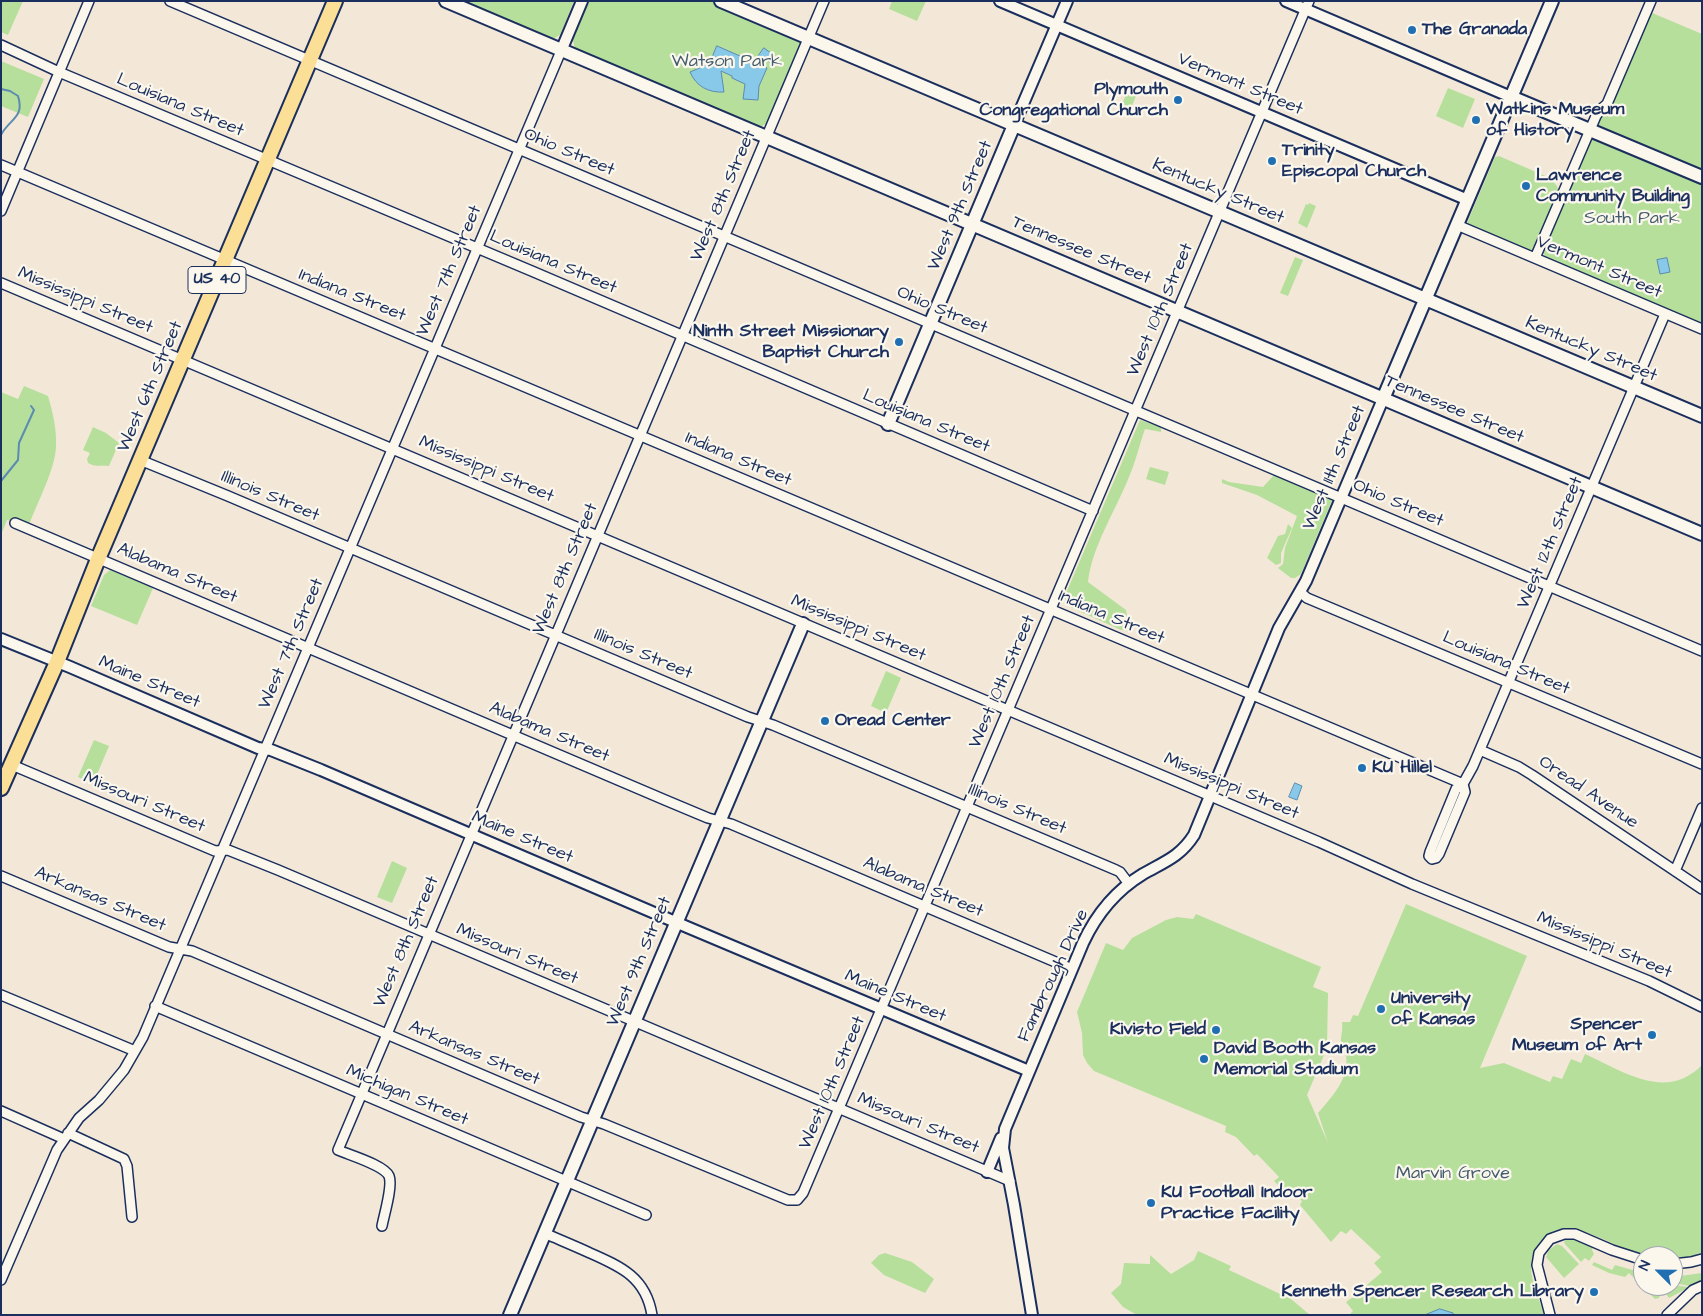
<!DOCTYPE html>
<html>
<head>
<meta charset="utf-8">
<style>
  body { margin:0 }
  #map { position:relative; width:1703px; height:1316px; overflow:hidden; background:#f3e8d8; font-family:"Architects Daughter",sans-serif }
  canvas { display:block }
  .frame { position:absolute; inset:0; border:2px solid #1b2f5e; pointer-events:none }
  .north { position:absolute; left:1633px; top:1246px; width:50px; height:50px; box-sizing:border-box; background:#fbf7ec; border:1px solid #a1a7b3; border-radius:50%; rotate:293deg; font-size:14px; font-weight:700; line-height:20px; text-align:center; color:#1b2f5e }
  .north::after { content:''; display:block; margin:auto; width:18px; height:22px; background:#1f6fb2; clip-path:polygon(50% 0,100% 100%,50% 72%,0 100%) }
</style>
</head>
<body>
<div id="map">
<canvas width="1703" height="1316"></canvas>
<div class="frame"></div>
<div class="north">N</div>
</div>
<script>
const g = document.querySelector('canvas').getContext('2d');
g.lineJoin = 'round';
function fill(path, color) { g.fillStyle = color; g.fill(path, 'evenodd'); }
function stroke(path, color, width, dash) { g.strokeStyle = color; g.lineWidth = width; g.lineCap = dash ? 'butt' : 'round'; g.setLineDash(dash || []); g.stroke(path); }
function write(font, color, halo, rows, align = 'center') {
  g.font = font + ' "Architects Daughter",sans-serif'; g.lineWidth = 4.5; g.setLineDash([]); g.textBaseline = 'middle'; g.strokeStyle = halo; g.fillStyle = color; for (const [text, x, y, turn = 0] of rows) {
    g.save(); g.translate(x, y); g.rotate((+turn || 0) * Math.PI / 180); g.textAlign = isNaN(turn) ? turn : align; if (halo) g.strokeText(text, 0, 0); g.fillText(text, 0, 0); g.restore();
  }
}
const green = new Path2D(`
  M1,1H23L8,35L1,32Z
  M459,1H574L560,35L551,40Z
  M589,1H710L799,39L801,43L767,123L759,128L575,50L573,40Z
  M892,1H926L917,21L889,9Z
  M1650,12L1702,34V325L1545,258L1543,250L1587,146L1601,116L1610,107Z
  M1,61L44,79L28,117L1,106Z
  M1130,85L1139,89L1131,108L1122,104Z
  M1448,88L1475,99L1463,128L1436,116Z
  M1499,156L1550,178L1557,186L1559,192L1534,252H1532L1468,226L1467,223L1495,157Z
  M1309,203L1316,206L1307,228L1298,223L1306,204L1308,205Z
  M1295,257L1303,260L1288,296L1280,293Z
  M24,386L48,396C53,413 57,430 56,447C55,470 37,503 29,525L7,520L1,535V392L18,399Z
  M1140,420L1161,427V432L1145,429C1139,446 1136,461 1129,477C1116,510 1092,546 1088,582L1126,610L1130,631L1121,630L1070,607L1064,598Z
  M93,427L106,433L119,443L109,466C100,464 97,468 88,463L87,459L90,453L83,450Z
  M1150,467L1169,472L1165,485L1146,479Z
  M1275,474L1333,498L1301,574L1295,578H1291L1278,568L1283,564L1285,548L1297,516L1257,495L1222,483V479L1229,482L1263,487Z
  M1288,524L1292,528L1281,553V563L1276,565L1267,558L1278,536L1285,534Z
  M110,570L153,588L137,625L91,606L104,575Z
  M886,671L901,678L886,713L871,706Z
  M94,740L109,746L93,784L78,777Z
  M392,861L407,868L392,903L377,897Z
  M1406,904L1527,956L1480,1068L1504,1063L1550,1082L1553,1076L1562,1079L1571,1059L1581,1063L1585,1054C1623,1071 1666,1102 1702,1065V1252L1690,1257L1673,1258V1256C1658,1256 1646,1255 1631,1251C1604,1242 1563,1212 1540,1242C1534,1249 1531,1257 1531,1267C1531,1282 1540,1300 1544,1315H1349L1353,1311L1346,1302L1353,1297L1362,1294L1361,1290L1382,1272L1374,1263L1381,1257L1351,1229L1346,1234L1341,1231L1331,1242L1300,1205L1302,1201L1290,1189L1286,1193L1274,1181L1279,1177L1257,1154L1254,1156L1236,1137L1225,1132L1226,1126L1094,1071L1087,1063L1083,1055L1082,1033L1077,1012L1106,943L1123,950L1132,938L1166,920L1177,917L1193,919L1196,914L1321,967L1313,987L1328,993L1327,1048L1307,1095L1328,1143L1318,1113C1331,1098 1350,1078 1346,1056C1345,1051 1341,1046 1341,1041C1341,1035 1343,1029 1342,1022H1350L1353,1015L1358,1016Z
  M1566,1238L1575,1239L1593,1247L1592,1250L1594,1254L1589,1261L1585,1258L1581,1262L1564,1243Z
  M1557,1244L1562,1246L1579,1264L1564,1278L1546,1257L1549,1250Z
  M1198,1251L1231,1266L1229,1270L1291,1299L1310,1315H1137L1123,1307L1111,1293L1121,1284L1124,1263L1150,1264V1255L1171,1274L1194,1260Z
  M885,1253L912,1262L934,1279L925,1293L884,1275L871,1263L879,1255Z
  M1594,1262L1612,1270L1615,1265L1643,1273V1286H1663L1659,1298L1655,1299L1629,1273L1625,1277L1609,1273L1594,1266L1592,1265Z
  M1702,1273V1280L1690,1286L1673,1283V1277Z
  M1673,1285L1688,1287V1288L1669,1298L1666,1294V1286Z`);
const water = new Path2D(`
  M717,46L740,56L742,54L756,60L767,68L759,86L758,100L743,99L745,84L732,78V76L721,71L724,92C708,93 696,86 690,72L709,64Z
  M764,48L775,56L771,63L766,60L764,63L757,58Z
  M1667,258L1670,272L1660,274L1657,260Z
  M1295,783L1302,786L1297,800L1289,797Z
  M1440,1309L1453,1313L1454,1315H1425Z`);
const stream = new Path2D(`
  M1,89L10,91L18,96C25,118 9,119 1,135
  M1,481L18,460L19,443L34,410L31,406`);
const minor = new Path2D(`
  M170,1L1702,651
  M1,45L59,72L534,272L1093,511
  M1,165L1463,784
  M1,211L89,1
  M1457,225L1702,329
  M1535,258L1596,116L1600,110L1607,104L1651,1
  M1,283L1319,842L1412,884L1649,981L1702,1007
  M140,460L228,496L748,717L773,725L1116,870L1120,872L1129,884
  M15,523L665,800L708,818L731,824L1072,969
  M1300,592L1307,598L1702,764
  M1480,750L1519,767L1532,775L1702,889
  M12,765L215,851L228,850L278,870L1010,1181
  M1463,784L1465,792L1439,854L1436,858L1432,859L1429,856L1430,852L1456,789L1463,784L1473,766L1665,314
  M1675,871L1702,808
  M1,876L169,947L192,951L581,1117L604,1124L788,1200H797L803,1193L1309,1
  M1,995L135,1051
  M155,1006L646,1215
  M1,1111L64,1139
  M68,1133L124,1159L127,1166L132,1217
  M382,1226C384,1215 393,1186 389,1176C384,1165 349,1155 338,1150L824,1
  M544,1233C560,1240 575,1246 590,1253C622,1267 646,1278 652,1315
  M1673,1264L1691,1262L1702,1259
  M1,1280L57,1150L79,1118L99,1100L124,1070L143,1037L561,51
  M1550,1315L1537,1265L1539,1253L1550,1239L1564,1234H1575L1612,1250L1643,1260
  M1667,1315L1693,1290L1702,1286`);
const tertiary = new Path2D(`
  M1000,1L1468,200
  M1286,1L1511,97
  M561,51L582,1
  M1014,125L1067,1
  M1,639L70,667L258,748L271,750L321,770L687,927L1029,1071
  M987,1172L1001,1138
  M1032,1315L1014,1205L1003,1148L1005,1129L1083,943C1096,915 1115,891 1143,874C1164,862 1180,857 1194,835L1279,628L1306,581L1383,399`);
const secondary = new Path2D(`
  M446,1L1702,534
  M721,1L1702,416
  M1511,97L1702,177
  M1383,399L1552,1
  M888,424L1014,125
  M510,1315L803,624`);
const trunk = new Path2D(`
  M1,788L57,662L98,559L335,1`);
const markers = [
  [1412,30,5,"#1f6fb2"],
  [1178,100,5,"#1f6fb2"],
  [1476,120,5,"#1f6fb2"],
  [1272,161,5,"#1f6fb2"],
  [1526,186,5,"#1f6fb2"],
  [899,342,5,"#1f6fb2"],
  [825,721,5,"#1f6fb2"],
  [1362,768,5,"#1f6fb2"],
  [1381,1009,5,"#1f6fb2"],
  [1216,1030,5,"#1f6fb2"],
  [1652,1035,5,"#1f6fb2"],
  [1204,1059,5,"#1f6fb2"],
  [1151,1203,5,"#1f6fb2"],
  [1594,1292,5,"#1f6fb2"]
];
const shields = [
  [217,280,58]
];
const shieldNames = [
  ["US 40",217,280]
];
const poiNames = [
  ["The Granada",1422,30],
  ["Plymouth",1168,90,"right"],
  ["Congregational Church",1168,111,"right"],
  ["Watkins Museum",1486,110],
  ["of History",1486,131],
  ["Trinity",1282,151],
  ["Episcopal Church",1282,172],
  ["Lawrence",1536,176],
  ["Community Building",1536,197],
  ["Ninth Street Missionary",889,332,"right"],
  ["Baptist Church",889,353,"right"],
  ["Oread Center",835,721],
  ["KU Hillel",1372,768],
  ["University",1391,999],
  ["of Kansas",1391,1020],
  ["Spencer",1642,1025,"right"],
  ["Museum of Art",1642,1046,"right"],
  ["Kivisto Field",1206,1030,"right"],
  ["David Booth Kansas",1214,1049],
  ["Memorial Stadium",1214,1070],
  ["KU Football Indoor",1161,1193],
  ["Practice Facility",1161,1214],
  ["Kenneth Spencer Research Library",1584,1292,"right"]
];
const parkNames = [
  ["Watson Park",727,62],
  ["South Park",1632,219],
  ["Marvin Grove",1453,1174]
];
const streetNames = [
  ["Vermont Street",1240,85,23],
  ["Louisiana Street",180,106,23],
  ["Ohio Street",569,153,23],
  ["Kentucky Street",1218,192,23],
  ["West 8th Street",724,196,-67],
  ["West 9th Street",961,206,-67],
  ["Tennessee Street",1081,251,23],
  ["Louisiana Street",553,263,23],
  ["Vermont Street",1599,268,23],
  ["West 7th Street",450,271,-67],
  ["Indiana Street",352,296,22],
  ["Mississippi Street",85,301,23],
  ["West 10th Street",1161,310,-67],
  ["Ohio Street",942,311,23],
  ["Kentucky Street",1591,350,23],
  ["West 6th Street",151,387,-67],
  ["Tennessee Street",1454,410,23],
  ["Louisiana Street",926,422,23],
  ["Indiana Street",738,460,23],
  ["West 11th Street",1335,468,-67],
  ["Mississippi Street",486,470,23],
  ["Illinois Street",270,497,23],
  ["Ohio Street",1398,504,23],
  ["West 12th Street",1551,543,-67],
  ["West 8th Street",566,569,-67],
  ["Alabama Street",177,574,23],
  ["Indiana Street",1111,618,23],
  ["Mississippi Street",858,629,23],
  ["West 7th Street",292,644,-67],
  ["Illinois Street",643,655,23],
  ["Louisiana Street",1506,664,23],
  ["West 10th Street",1003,682,-67],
  ["Maine Street",149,683,23],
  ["Alabama Street",549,733,23],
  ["Mississippi Street",1231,787,23],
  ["Oread Avenue",1588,793,34],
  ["Missouri Street",144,803,23],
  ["Illinois Street",1017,810,23],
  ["Maine Street",522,838,23],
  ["Alabama Street",923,888,23],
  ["Arkansas Street",100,900,23],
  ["West 8th Street",407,942,-67],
  ["Mississippi Street",1604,946,23],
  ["Missouri Street",517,955,23],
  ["West 9th Street",640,962,-67],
  ["Fambrough Drive",1054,976,-65],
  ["Maine Street",895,997,23],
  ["Arkansas Street",474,1054,23],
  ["West 10th Street",833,1083,-67],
  ["Michigan Street",407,1096,23],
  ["Missouri Street",918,1124,23]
];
fill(green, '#b6df9c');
fill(water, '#88c9e9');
stroke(water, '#5c8bb1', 1);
stroke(stream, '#5c8bb1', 2);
stroke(minor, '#1b2f5e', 12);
stroke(tertiary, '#1b2f5e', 14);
stroke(secondary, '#1b2f5e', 16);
stroke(trunk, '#1b2f5e', 18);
stroke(minor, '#fbf7ec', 9);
stroke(tertiary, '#fbf7ec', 10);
stroke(secondary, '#fbf7ec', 12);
stroke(trunk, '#fbdf96', 14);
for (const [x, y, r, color] of markers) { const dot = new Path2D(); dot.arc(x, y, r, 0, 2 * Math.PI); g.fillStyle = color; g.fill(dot); stroke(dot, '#fbf7ec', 2); }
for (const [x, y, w] of shields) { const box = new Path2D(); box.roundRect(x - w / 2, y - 13.5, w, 27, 4); g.fillStyle = '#fbf7ec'; g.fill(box); stroke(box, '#1b2f5e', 1); }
write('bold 16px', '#1b2f5e', null, shieldNames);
write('bold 18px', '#1b2f5e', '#fbf7ec', poiNames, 'left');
write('18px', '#425b6e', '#fbf7ec', parkNames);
write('18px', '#1b2f5e', '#fbf7ec', streetNames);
</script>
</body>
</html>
